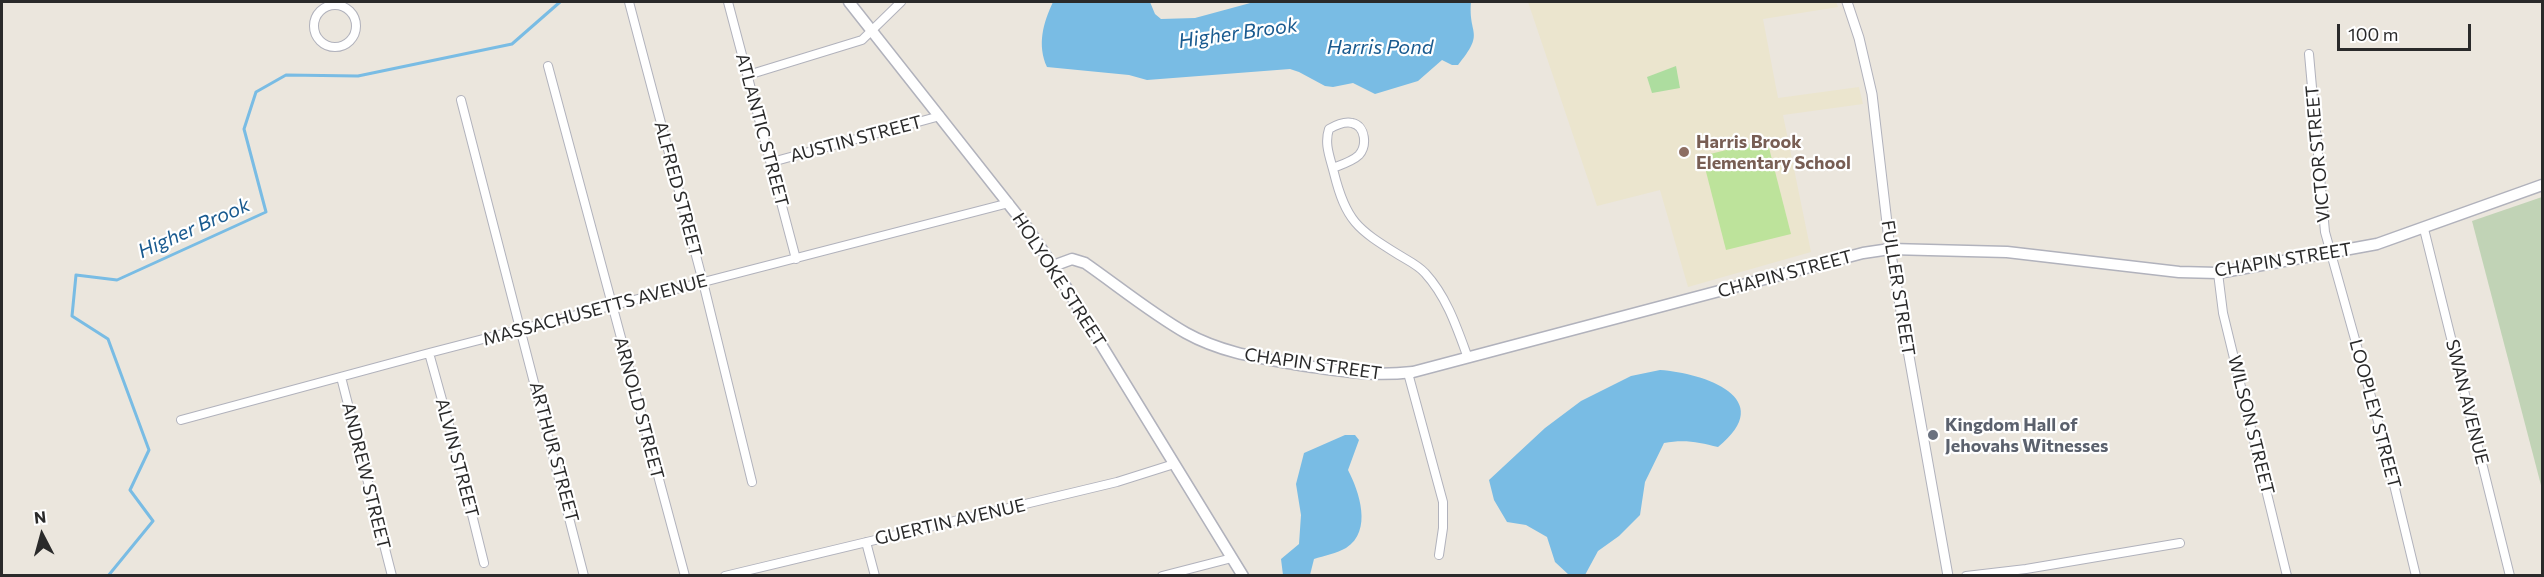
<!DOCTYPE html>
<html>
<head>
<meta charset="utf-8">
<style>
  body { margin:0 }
  #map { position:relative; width:2544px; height:577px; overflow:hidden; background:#ebe6dd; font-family:Commissioner,sans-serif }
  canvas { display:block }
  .frame { position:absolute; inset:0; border:3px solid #2a2a2a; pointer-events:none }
  .north { position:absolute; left:12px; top:505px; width:60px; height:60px; -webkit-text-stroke:4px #fff; paint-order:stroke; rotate:354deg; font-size:16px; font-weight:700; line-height:24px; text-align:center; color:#2a2a2a }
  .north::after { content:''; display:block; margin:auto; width:21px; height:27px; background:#2a2a2a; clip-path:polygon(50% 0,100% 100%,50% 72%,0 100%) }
  .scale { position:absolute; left:2337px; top:24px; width:134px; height:27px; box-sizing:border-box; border:3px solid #2a2a2a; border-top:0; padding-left:8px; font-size:18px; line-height:21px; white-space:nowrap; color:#2a2a2a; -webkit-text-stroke:4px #fff; paint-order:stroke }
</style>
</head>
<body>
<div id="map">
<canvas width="2544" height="577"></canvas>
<div class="frame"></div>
<div class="north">N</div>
<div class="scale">100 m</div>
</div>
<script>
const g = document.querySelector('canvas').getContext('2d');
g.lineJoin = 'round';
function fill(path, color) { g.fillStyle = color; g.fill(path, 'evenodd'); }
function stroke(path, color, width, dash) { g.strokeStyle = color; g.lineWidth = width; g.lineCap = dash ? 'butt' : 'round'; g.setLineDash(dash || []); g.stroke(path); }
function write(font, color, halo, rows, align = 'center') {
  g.font = font + ' Commissioner,sans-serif'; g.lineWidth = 4.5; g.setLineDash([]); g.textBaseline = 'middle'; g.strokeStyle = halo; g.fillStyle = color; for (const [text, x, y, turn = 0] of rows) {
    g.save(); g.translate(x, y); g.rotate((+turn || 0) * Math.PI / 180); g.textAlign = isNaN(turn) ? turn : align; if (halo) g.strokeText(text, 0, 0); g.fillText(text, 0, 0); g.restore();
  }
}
const education = new Path2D(`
  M1528,2H1836L1838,7L1763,19L1778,98L1859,87L1863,104L1783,115L1811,252L1688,287L1660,190L1597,206Z`);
const green = new Path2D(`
  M1676,66L1680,88L1652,93L1647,77Z`);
const cemetery = new Path2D(`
  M2542,197V489L2472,221Z`);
const pitch = new Path2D(`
  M1767,140L1791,234L1726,250L1702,156Z`);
const water = new Path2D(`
  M1053,2H1150L1155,14L1161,19L1195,18L1254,2H1471C1468,36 1486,31 1458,65H1452L1442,60L1418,81L1375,94L1353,83L1333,87L1325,86L1299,72L1290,69L1147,80L1129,75L1047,67C1037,45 1043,23 1053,2Z
  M1660,370C1704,373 1779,398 1718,447C1699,442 1684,439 1664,443L1645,482L1640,515L1619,536L1598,551L1585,575H1569L1555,562L1547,537L1526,525L1507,522L1494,500L1489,480L1545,428L1581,401L1631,376Z
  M1345,435H1355L1359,440L1348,470C1359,491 1373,531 1346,548C1337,553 1324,556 1314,559L1310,575H1283L1281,559L1299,544L1301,515L1296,484L1304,453Z`);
const stream = new Path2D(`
  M108,576L153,521L130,490L149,450L108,339L72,316L76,275L117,280L266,212L244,129L256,92L286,75L358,76L512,44L560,2`);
const minor = new Path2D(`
  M629,2L703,282L752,482
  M728,2L796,259
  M314 26a21 21 0 1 1 42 0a21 21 0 1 1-42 0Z
  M2309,54L2325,232L2384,443L2416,576
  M548,66L685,576
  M748,75L862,40L901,2
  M461,100L584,576
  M772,162L940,116
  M1333,168C1341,165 1353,161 1359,155C1367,146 1366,126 1352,123C1344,121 1336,125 1329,129C1324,144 1330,157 1334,173C1346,221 1357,229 1399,255C1407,260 1418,265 1425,273C1447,297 1457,328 1468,358
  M2424,229L2510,576
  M2218,273L2223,313L2287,576
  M429,353L456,450L484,563
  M1408,373L1443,502V528L1439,555
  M341,377L392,576
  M181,420L429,353L1009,203
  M866,542L875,576
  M725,576L1117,482L1174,464
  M1162,576L1232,558
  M1966,576L2026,569L2180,543`);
const tertiary = new Path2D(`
  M1847,2L1859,38L1872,94L1890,249L1948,576`);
const secondary = new Path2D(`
  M849,2L1029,230L1053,266L1243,576
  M1053,266L1072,259L1085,263C1118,286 1151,313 1186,333C1222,353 1260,358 1300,365C1342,371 1370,377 1413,372L1863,253L1890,249L2007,252L2179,272L2218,273L2377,244L2542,185`);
const markers = [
  [1684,152,6,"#8d6e63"],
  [1933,435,6,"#6b7280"]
];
const streetNames = [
  ["ATLANTIC STREET",762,130,75],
  ["AUSTIN STREET",856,139,-15],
  ["VICTOR STREET",2318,154,-95],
  ["ALFRED STREET",678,189,75],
  ["CHAPIN STREET",2283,260,-9],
  ["CHAPIN STREET",1785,274,-15],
  ["HOLYOKE STREET",1059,280,57],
  ["FULLER STREET",1898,288,81],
  ["MASSACHUSETTS AVENUE",595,310,-15],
  ["CHAPIN STREET",1313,364,8],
  ["SWAN AVENUE",2467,402,76],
  ["ARNOLD STREET",639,408,75],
  ["LOOPLEY STREET",2375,414,75],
  ["WILSON STREET",2251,425,76],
  ["ARTHUR STREET",554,452,75],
  ["ALVIN STREET",457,458,75],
  ["ANDREW STREET",366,476,76],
  ["GUERTIN AVENUE",950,522,-13]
];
const educationNames = [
  ["Harris Brook",1696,142],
  ["Elementary School",1696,163]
];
const worshipNames = [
  ["Kingdom Hall of",1945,425],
  ["Jehovahs Witnesses",1945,446]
];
const waterNames = [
  ["Higher Brook",1238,33,-8],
  ["Harris Pond",1380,47],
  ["Higher Brook",194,228,-24]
];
fill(education, '#ebe5ce');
fill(green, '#addd9f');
fill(cemetery, '#c1d3b6');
fill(pitch, '#bde39b');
fill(water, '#79bce4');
stroke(stream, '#79bce4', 3);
stroke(minor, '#b1b2bc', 10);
stroke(tertiary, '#b1b2bc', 11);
stroke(secondary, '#b1b2bc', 13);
stroke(minor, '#fff', 8);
stroke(tertiary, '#fff', 9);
stroke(secondary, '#fff', 10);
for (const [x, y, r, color] of markers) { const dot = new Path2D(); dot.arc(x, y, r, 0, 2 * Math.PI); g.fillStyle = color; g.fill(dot); stroke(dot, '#fff', 2); }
write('18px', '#2a2a2a', '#fff', streetNames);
write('bold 18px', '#785e54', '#fff', educationNames, 'left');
write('bold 18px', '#5b616d', '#fff', worshipNames, 'left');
write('italic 20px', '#195a8f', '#fff', waterNames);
</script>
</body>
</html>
